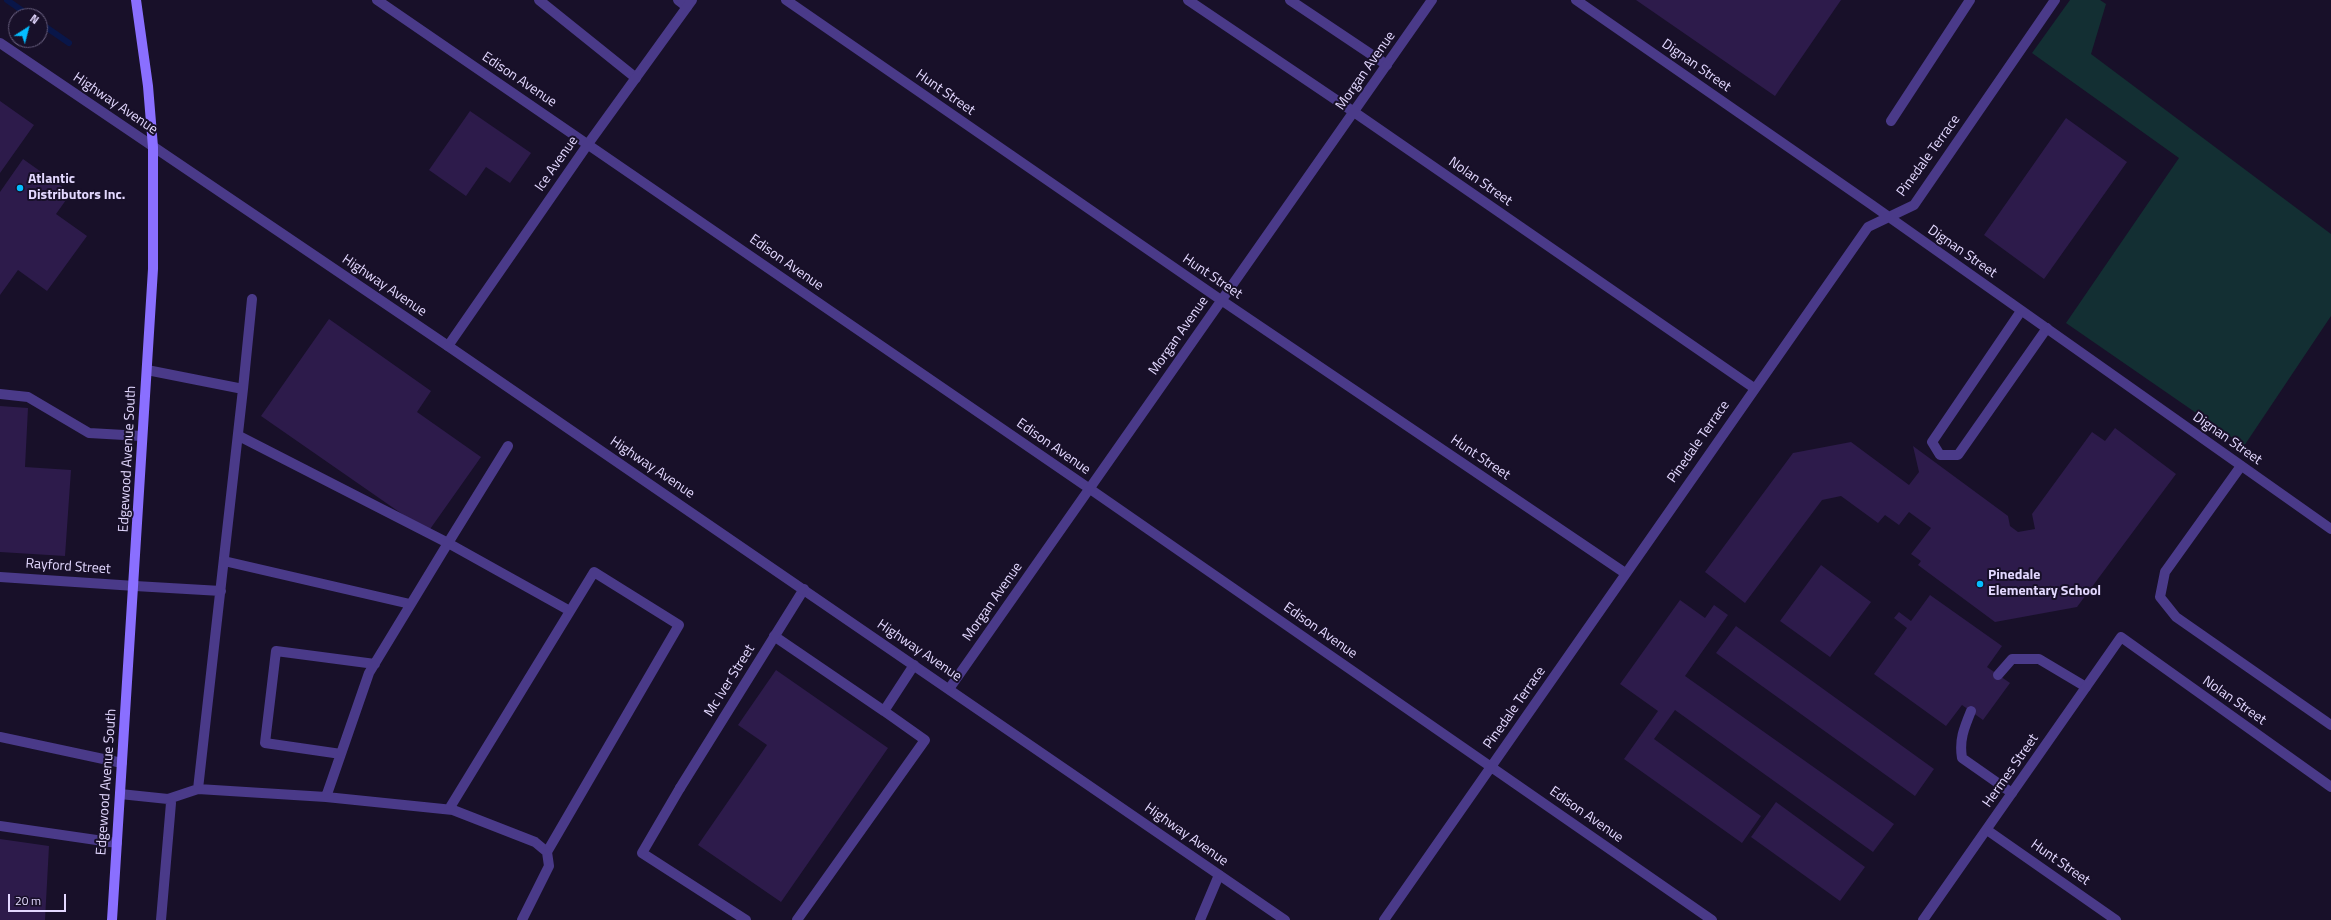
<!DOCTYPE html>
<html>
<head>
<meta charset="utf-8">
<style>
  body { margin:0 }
  #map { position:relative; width:2331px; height:920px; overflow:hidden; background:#181029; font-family:"Titillium Web",sans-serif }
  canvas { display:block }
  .north { position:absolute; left:8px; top:8px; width:40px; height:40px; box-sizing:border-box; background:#181029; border:1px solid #69607f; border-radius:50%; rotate:36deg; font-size:11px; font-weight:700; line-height:16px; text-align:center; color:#e3d8ff }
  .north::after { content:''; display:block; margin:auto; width:14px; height:18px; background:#04bdff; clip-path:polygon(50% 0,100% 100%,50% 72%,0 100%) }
  .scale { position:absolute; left:8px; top:894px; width:58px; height:18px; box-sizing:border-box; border:2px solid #e3d8ff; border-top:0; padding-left:5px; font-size:12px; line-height:14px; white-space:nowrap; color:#e3d8ff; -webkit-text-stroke:3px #181029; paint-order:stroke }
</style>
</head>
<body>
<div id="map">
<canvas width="2331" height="920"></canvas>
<div class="north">N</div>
<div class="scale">20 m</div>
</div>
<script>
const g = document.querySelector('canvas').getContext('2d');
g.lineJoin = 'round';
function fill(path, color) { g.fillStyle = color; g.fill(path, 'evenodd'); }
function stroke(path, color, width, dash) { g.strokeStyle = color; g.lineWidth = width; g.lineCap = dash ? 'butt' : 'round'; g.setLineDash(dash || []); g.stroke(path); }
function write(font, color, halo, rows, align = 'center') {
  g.font = font + ' "Titillium Web",sans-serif'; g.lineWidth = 4; g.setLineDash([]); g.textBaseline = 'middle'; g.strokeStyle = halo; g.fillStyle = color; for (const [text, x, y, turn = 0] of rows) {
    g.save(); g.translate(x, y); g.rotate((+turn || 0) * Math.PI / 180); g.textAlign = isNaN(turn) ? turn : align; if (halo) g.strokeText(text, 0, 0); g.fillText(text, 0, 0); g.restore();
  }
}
const green = new Path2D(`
  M2070,0H2100L2106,4L2091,54L2331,234V316L2244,446L2066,323L2179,158L2032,53Z`);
const stream = new Path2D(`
  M7,0L30,16
  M40,23L69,43`);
const building = new Path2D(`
  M1636,0H1841L1775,96Z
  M0,101L34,125L0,173Z
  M470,111L531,153L510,183L486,167L466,196L429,170Z
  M2066,118L2127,162L2044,279L1984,235Z
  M23,159L71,193L56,214L87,236L47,291L18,270L0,295V192Z
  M329,319L431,391L417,412L481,457L428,532L261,416Z
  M0,406L28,408L25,467L71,470L65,556L0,552Z
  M2115,428L2176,474L2077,607L1995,622L1918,565L1921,561L1911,554L1931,528L1909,512L1899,525L1885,515L1878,523L1841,496L1822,500L1745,603L1705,572L1793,453L1851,442L1909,485L1919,472L1913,446L2008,516L2010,526L2018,532L2035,529L2032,514L2092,432L2105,441Z
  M1821,565L1871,602L1830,657L1780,621Z
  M1930,595L2002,646L1987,667L2010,683L1983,720L1962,705L1946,726L1874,674L1907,628L1894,618L1899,612L1911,621Z
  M1680,600L1705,618L1714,605L1728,615L1685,676L1894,824L1873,852L1675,710L1654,739L1761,816L1742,843L1624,759L1658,711L1620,684Z
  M1736,626L1934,769L1915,796L1716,653Z
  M776,670L888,748L781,902L698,845L767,745L738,725Z
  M1776,802L1865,867L1840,901L1751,837Z
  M0,839L49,846L45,920H0Z`);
const service = new Path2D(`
  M539,0L636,78
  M678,0L687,7
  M1290,0L1387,65
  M1891,121L1970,0
  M2021,311L1932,442L1940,455H1958L2047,328
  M147,370L243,389L198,789
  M243,389L252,299
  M0,394L28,397L89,433L142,436
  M239,436L448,543L369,673L326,797
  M508,446L448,543L570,611
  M2241,466L2165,572L2160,597L2176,617L2331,725
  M224,561L410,604
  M135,586L221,591
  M774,636L884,711
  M1998,675L2012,659H2039L2086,687
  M1971,711C1964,728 1959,740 1962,758L2012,793
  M0,737L122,763
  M341,754L265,743L276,651L375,664
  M680,788L642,853L746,920
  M120,794L168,799L171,803L161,920
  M168,799L198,789L326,797L453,810L535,842L547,852L549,866L522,920
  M449,809L594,572L679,625L547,852
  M0,826L117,843
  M797,920L925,740L884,711L914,665`);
const minor = new Path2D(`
  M377,0L1090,489L1712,920
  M786,0L1221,300L1625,573
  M1188,0L1354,112L1754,388
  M1576,0L1872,205L2331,529
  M448,346L588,144L692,0
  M0,577L135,586
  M949,689L1432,0
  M680,788L804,589
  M1987,830L2116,920
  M1200,920L1219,875
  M1384,920L1868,227L1914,205L2055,0
  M1923,920L2121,637L2331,787`);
const tertiary = new Path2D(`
  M0,43L448,346L1285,920`);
const secondary = new Path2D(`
  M112,920L153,269V147L148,86L136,0`);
const markers = [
  [20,188,4,"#04bdff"],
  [1980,584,4,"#04bdff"]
];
const streetNames = [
  ["Dignan Street",1696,66,35],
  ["Morgan Avenue",1366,71,-55],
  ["Edison Avenue",519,80,34],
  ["Hunt Street",945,93,35],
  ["Highway Avenue",115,104,34],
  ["Pinedale Terrace",1929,156,-54],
  ["Ice Avenue",557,164,-55],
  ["Nolan Street",1480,182,35],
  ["Dignan Street",1962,252,35],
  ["Edison Avenue",786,263,35],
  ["Hunt Street",1212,277,34],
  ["Highway Avenue",384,286,34],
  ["Morgan Avenue",1179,336,-55],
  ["Dignan Street",2227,439,35],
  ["Pinedale Terrace",1699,442,-55],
  ["Edison Avenue",1053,447,35],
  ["Hunt Street",1480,458,34],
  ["Edgewood Avenue South",128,459,-87],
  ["Highway Avenue",652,468,34],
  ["Rayford Street",68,567,4],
  ["Morgan Avenue",993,602,-55],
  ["Edison Avenue",1320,631,35],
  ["Highway Avenue",919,651,34],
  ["Mc Iver Street",730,681,-58],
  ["Nolan Street",2234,701,35],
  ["Pinedale Terrace",1515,708,-55],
  ["Hermes Street",2011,771,-55],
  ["Edgewood Avenue South",107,782,-86],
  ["Edison Avenue",1586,815,35],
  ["Highway Avenue",1186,835,35],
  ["Hunt Street",2060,863,35]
];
const poiNames = [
  ["Atlantic",28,180],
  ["Distributors Inc.",28,196],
  ["Pinedale",1988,576],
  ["Elementary School",1988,592]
];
fill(green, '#132f33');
stroke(stream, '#091649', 6);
fill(building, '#2d1b4b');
stroke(service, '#4a3a89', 10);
stroke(minor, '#4a3a89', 10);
stroke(tertiary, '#4a3a89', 10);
stroke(secondary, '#8a6fff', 10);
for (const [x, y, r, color] of markers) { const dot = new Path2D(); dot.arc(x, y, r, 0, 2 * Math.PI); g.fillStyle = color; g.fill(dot); stroke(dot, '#181029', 1.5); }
write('14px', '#e3d8ff', '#181029', streetNames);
write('bold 14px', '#e3d8ff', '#181029', poiNames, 'left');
</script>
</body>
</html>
